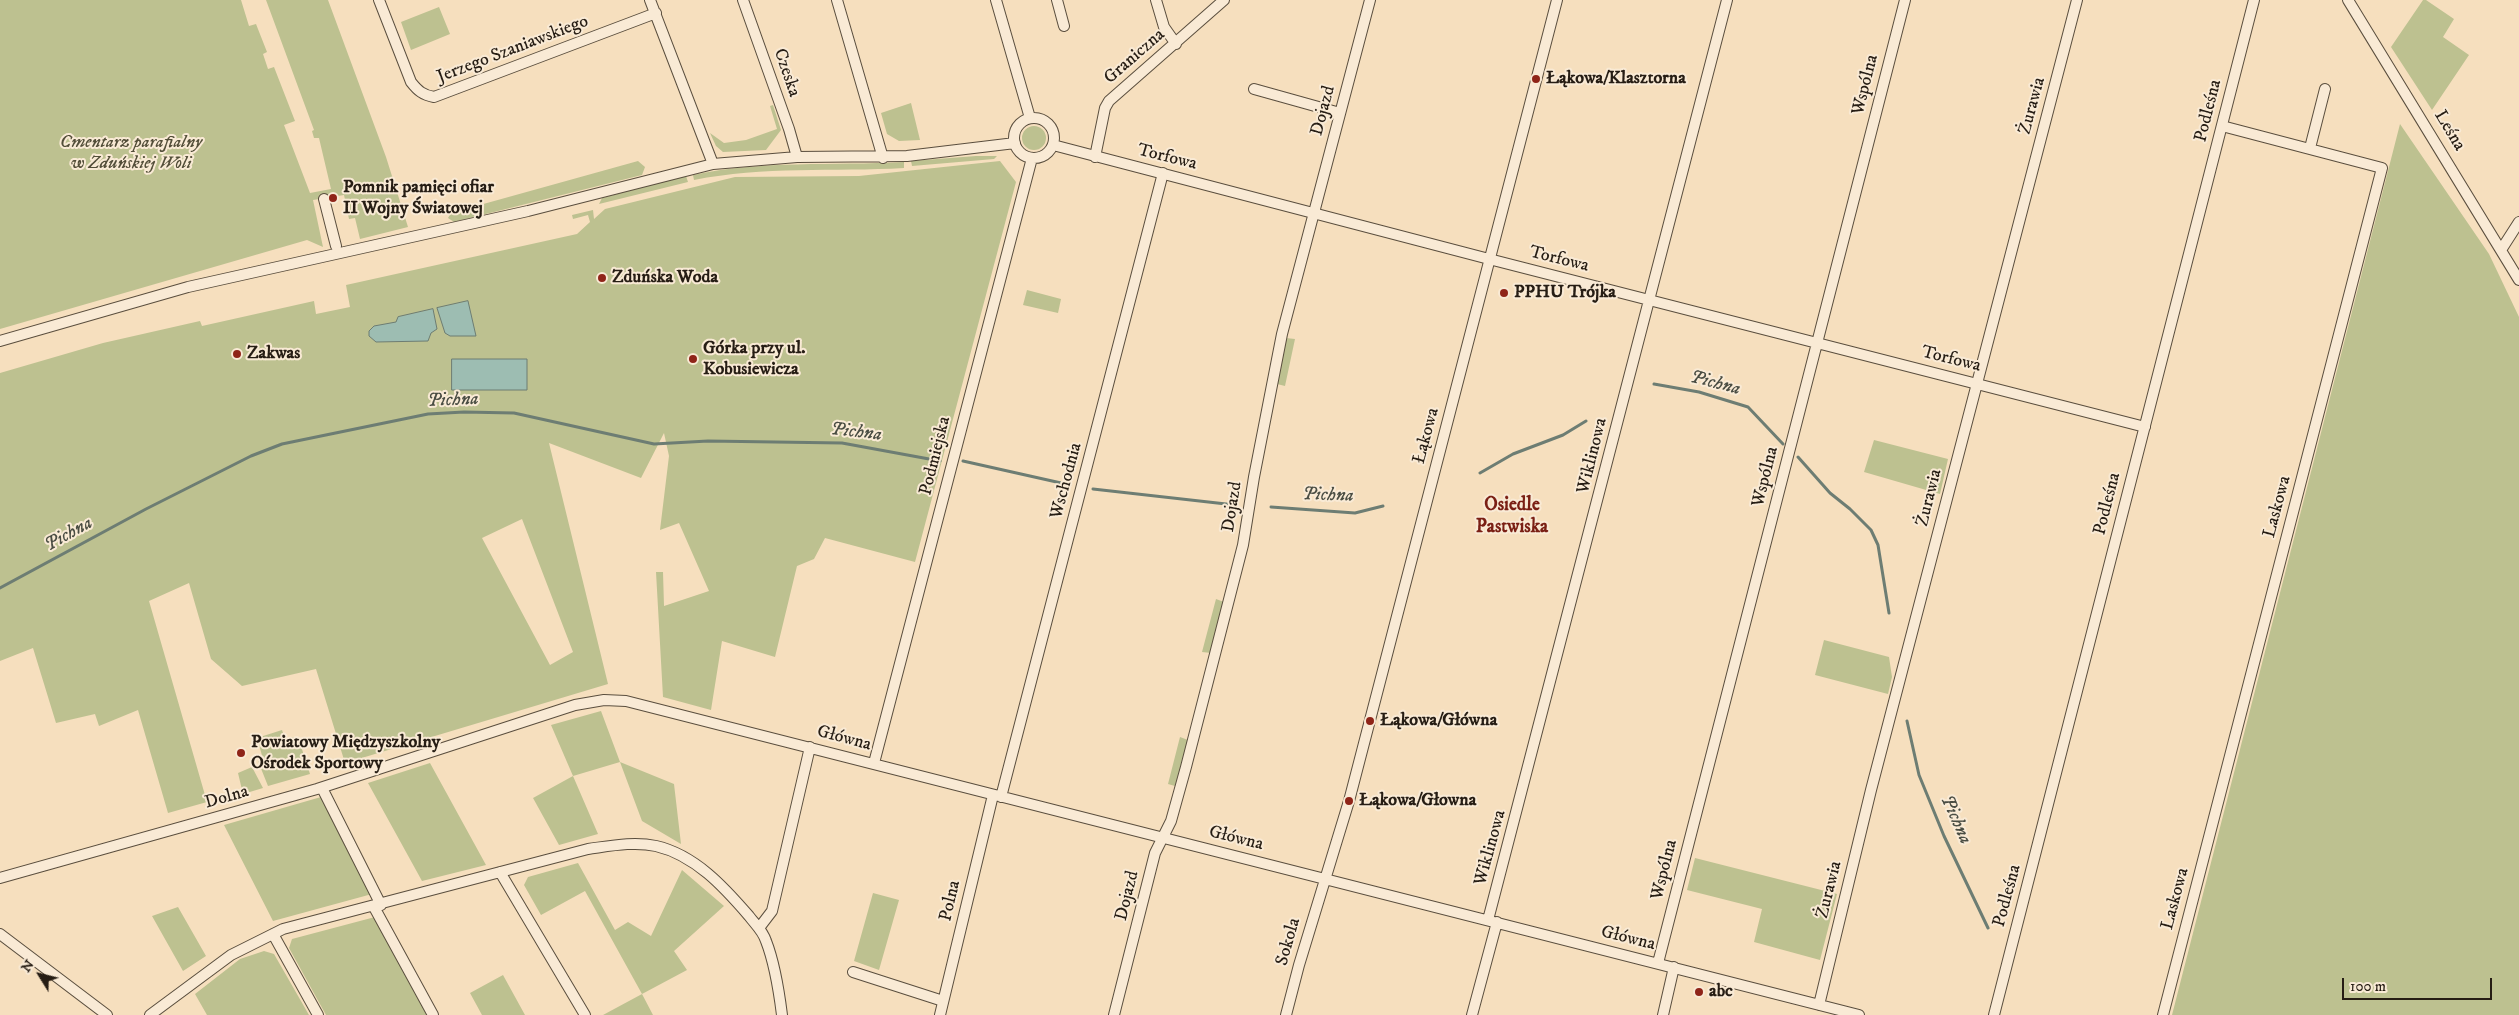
<!DOCTYPE html>
<html>
<head>
<meta charset="utf-8">
<style>
  body { margin:0 }
  #map { position:relative; width:2519px; height:1015px; overflow:hidden; background:#f6dfbe; font-family:"IM FELL DW Pica",serif }
  canvas { display:block }
  .north { position:absolute; left:15px; top:950px; width:50px; height:50px; -webkit-text-stroke:4px #f9ead5; paint-order:stroke; rotate:306deg; font-size:14px; font-weight:700; line-height:20px; text-align:center; color:#261d14 }
  .north::after { content:''; display:block; margin:auto; width:18px; height:22px; background:#261d14; clip-path:polygon(50% 0,100% 100%,50% 72%,0 100%) }
  .scale { position:absolute; left:2342px; top:978px; width:150px; height:22px; box-sizing:border-box; border:2px solid #261d14; border-top:0; padding-left:6px; font-size:15px; line-height:18px; white-space:nowrap; color:#261d14; -webkit-text-stroke:4px #f9ead5; paint-order:stroke }
</style>
</head>
<body>
<div id="map">
<canvas width="2519" height="1015"></canvas>
<div class="north">N</div>
<div class="scale">100 m</div>
</div>
<script>
const g = document.querySelector('canvas').getContext('2d');
g.lineJoin = 'round';
function fill(path, color) { g.fillStyle = color; g.fill(path, 'evenodd'); }
function stroke(path, color, width, dash) { g.strokeStyle = color; g.lineWidth = width; g.lineCap = dash ? 'butt' : 'round'; g.setLineDash(dash || []); g.stroke(path); }
function write(font, color, halo, rows, align = 'center') {
  g.font = font + ' "IM FELL DW Pica",serif'; g.lineWidth = 4; g.setLineDash([]); g.textBaseline = 'middle'; g.strokeStyle = halo; g.fillStyle = color; for (const [text, x, y, turn = 0] of rows) {
    g.save(); g.translate(x, y); g.rotate((+turn || 0) * Math.PI / 180); g.textAlign = isNaN(turn) ? turn : align; if (halo) g.strokeText(text, 0, 0); g.fillText(text, 0, 0); g.restore();
  }
}
const green = new Path2D(`
  M0,0H241L249,26L256,24L267,52L263,54L268,69L274,67L295,121L284,125L310,193L331,189L319,138H314L312,131L314,130L266,0H328L386,157L408,227L360,239L355,218L349,219L344,195L313,200L323,247L307,240L0,329Z
  M2423,0H2426L2454,19L2443,37L2469,55L2432,110L2391,47Z
  M439,7L450,34L411,50L401,22Z
  M911,103L920,140L899,141L887,134L881,113Z
  M773,105L781,130L766,150L723,152L716,146L710,133L724,143L746,140L777,129L770,106Z
  M2400,124L2489,254L2519,317V1015H2172Z
  M1022 138a12 12 0 1 1 24 0a12 12 0 1 1-24 0Z
  M976,156H997L994,159L912,166L911,161Z
  M638,161L645,167L642,175L454,222L448,218L451,213Z
  M1000,161L1016,182L915,562L825,538L814,559L797,566L775,657L722,641L711,710L663,697L656,572H663L664,606L709,591L679,523L660,530L669,456L664,433L641,478L549,443L608,684L345,763L316,669L242,686L211,659L189,583L149,601L207,802L168,813L138,710L99,726L95,714L56,723L33,648L0,661V373L103,343L200,321L202,326L314,301L316,314L350,307L346,285L577,234L590,222L588,215L573,219L572,215L593,210L594,219L605,209L735,177L859,176ZM522,519L573,652L550,665L482,538Z
  M904,162V168C834,172 763,166 694,180L693,175C762,160 833,166 904,162Z
  M686,176L688,182L599,204L602,198Z
  M1027,290L1061,299L1058,313L1023,305Z
  M1286,338L1295,339L1285,386L1277,384Z
  M1874,440L1948,459L1940,494L1864,472Z
  M1216,599L1224,602L1211,653L1202,652Z
  M1824,640L1889,657L1892,677L1888,694L1815,675Z
  M601,711L620,762L674,784L681,844L642,821L620,762L573,776L598,834L559,845L533,798L573,776L551,725Z
  M282,730L285,739L294,737L299,740L310,774L268,786L258,761L263,759L257,738Z
  M1180,737L1188,740L1175,786L1168,784Z
  M430,763L486,865L422,881L368,783Z
  M252,767L263,788L243,794L238,773Z
  M321,797L372,894L273,921L224,825Z
  M1695,858L1837,894L1820,960L1754,942L1762,909L1687,890Z
  M578,863L615,930L628,922L651,936L682,870L724,906L674,951L687,970L642,994L653,1015H603L642,994L585,891L541,915L524,885L528,877Z
  M873,893L899,900L879,970L854,961Z
  M178,907L206,956L183,971L152,916Z
  M375,917L429,1015H326L289,948L292,939Z
  M264,951L274,954L309,1015H207L195,994L240,959Z
  M503,975L525,1015H482L470,993Z`);
const water = new Path2D(`
  M468,301L476,336H450L445,333L437,308Z
  M433,309L437,329L431,333L428,341L376,342L369,336V331L374,326L396,322L398,317Z
  M452,359H527V390H452Z`);
const stream = new Path2D(`
  M1654,384L1699,392L1748,407L1783,444
  M1798,457L1830,493L1850,509L1871,530L1878,545L1889,613
  M963,461L1070,485
  M1480,473L1513,454L1563,435L1586,421
  M1093,489L1235,505
  M1271,507L1355,513L1383,506
  M0,588L146,509L251,456L282,444L428,414L464,412L514,413L654,444L708,441L842,443L940,461
  M1907,721L1919,775L1944,836L1988,928`);
const minor = new Path2D(`
  M379,0L411,82C418,91 423,95 434,97L656,13
  M650,0L713,164
  M743,0L789,129L797,157
  M837,0L883,158
  M996,0L1030,118
  M1057,0L1064,26
  M1156,0L1164,27L1176,44
  M2348,0L2519,280
  M1254,89L1340,113
  M1014 138a20 20 0 1 1 40 0a20 20 0 1 1-40 0Z
  M1053,145L1489,259L2145,427
  M2310,148L2325,89
  M1095,157L1105,108L1109,101L1224,0
  M324,199L336,246
  M2501,250L2519,222
  M0,341L188,287L528,211L713,164L797,157L907,156L1015,143
  M874,763L1032,158
  M322,788L381,905
  M1001,797L1163,173
  M500,872L585,1015
  M0,878L317,789L575,705L604,700L626,701L1859,1015
  M374,907L433,1015
  M1488,920L1727,0
  M759,928L772,911L810,747
  M0,934L107,1015
  M273,934L318,1015
  M1658,963L1905,0
  M853,972L943,1001
  M1819,1005L1871,790L2077,0
  M150,1015L231,955L283,929L588,849C610,846 634,841 656,846C695,855 724,887 749,916C755,924 763,931 766,941C775,964 779,991 782,1015
  M940,1015L993,795
  M1114,1015L1155,853L1171,821L1186,767L1243,545L1254,477L1282,334L1370,0
  M1286,1015L1299,965L1349,801L1557,0
  M1472,1015L1497,922
  M1663,1015L1674,967
  M1994,1015L2254,0
  M2163,1015L2382,168L2222,126`);
const markers = [
  [1536,79,5,"#8f2418"],
  [333,198,5,"#8f2418"],
  [602,278,5,"#8f2418"],
  [1504,293,5,"#8f2418"],
  [237,354,5,"#8f2418"],
  [693,359,5,"#8f2418"],
  [1370,721,5,"#8f2418"],
  [241,753,5,"#8f2418"],
  [1349,801,5,"#8f2418"],
  [1699,992,5,"#8f2418"]
];
const streetNames = [
  ["Jerzego Szaniawskiego",513,50,-21],
  ["Graniczna",1135,57,-41],
  ["Czeska",786,73,71],
  ["Wspólna",1866,85,-76],
  ["Żurawia",2033,106,-75],
  ["Dojazd",1324,111,-75],
  ["Podleśna",2209,111,-76],
  ["Leśna",2449,131,59],
  ["Torfowa",1167,158,14],
  ["Torfowa",1559,260,14],
  ["Torfowa",1951,360,14],
  ["Łąkowa",1427,436,-75],
  ["Podmiejska",936,456,-76],
  ["Wiklinowa",1593,456,-76],
  ["Wspólna",1766,477,-76],
  ["Wschodnia",1067,481,-75],
  ["Żurawia",1930,498,-76],
  ["Podleśna",2108,504,-76],
  ["Dojazd",1233,507,-81],
  ["Laskowa",2278,507,-75],
  ["Główna",844,739,15],
  ["Dolna",227,798,-16],
  ["Główna",1236,839,14],
  ["Wiklinowa",1491,848,-75],
  ["Wspólna",1665,870,-76],
  ["Żurawia",1830,890,-76],
  ["Dojazd",1128,896,-76],
  ["Podleśna",2008,896,-75],
  ["Laskowa",2176,899,-75],
  ["Polna",951,901,-77],
  ["Główna",1628,939,14],
  ["Sokola",1289,942,-74]
];
const poiNames = [
  ["Łąkowa/Klasztorna",1546,79],
  ["Pomnik pamięci ofiar",343,188],
  ["II Wojny Światowej",343,209],
  ["Zduńska Woda",612,278],
  ["PPHU Trójka",1514,293],
  ["Górka przy ul.",703,349],
  ["Kobusiewicza",703,370],
  ["Zakwas",247,354],
  ["Łąkowa/Główna",1380,721],
  ["Powiatowy Międzyszkolny",251,743],
  ["Ośrodek Sportowy",251,764],
  ["Łąkowa/Głowna",1359,801],
  ["abc",1709,992]
];
const parkNames = [
  ["Cmentarz parafialny",131,143],
  ["w Zduńskiej Woli",131,164]
];
const waterNames = [
  ["Pichna",1715,384,15],
  ["Pichna",453,401,-2],
  ["Pichna",856,433,7],
  ["Pichna",1328,496,2],
  ["Pichna",69,535,-29],
  ["Pichna",1955,820,66]
];
const neighbourhoodNames = [
  ["Osiedle",1512,506],
  ["Pastwiska",1512,528]
];
fill(green, '#bdc190');
fill(water, '#9dbdb2');
stroke(water, '#6d7d73', 1);
stroke(stream, '#6d7d73', 3);
stroke(minor, '#5a4e3e', 12);
stroke(minor, '#f9ead5', 10);
for (const [x, y, r, color] of markers) { const dot = new Path2D(); dot.arc(x, y, r, 0, 2 * Math.PI); g.fillStyle = color; g.fill(dot); stroke(dot, '#f9ead5', 2); }
write('18px', '#261d14', '#f9ead5', streetNames);
write('bold 18px', '#261d14', '#f9ead5', poiNames, 'left');
write('italic 18px', '#534e39', '#f9ead5', parkNames);
write('italic 19px', '#4a4d43', '#f9ead5', waterNames);
write('bold 19px', '#7a1f14', '#f9ead5', neighbourhoodNames);
</script>
</body>
</html>
